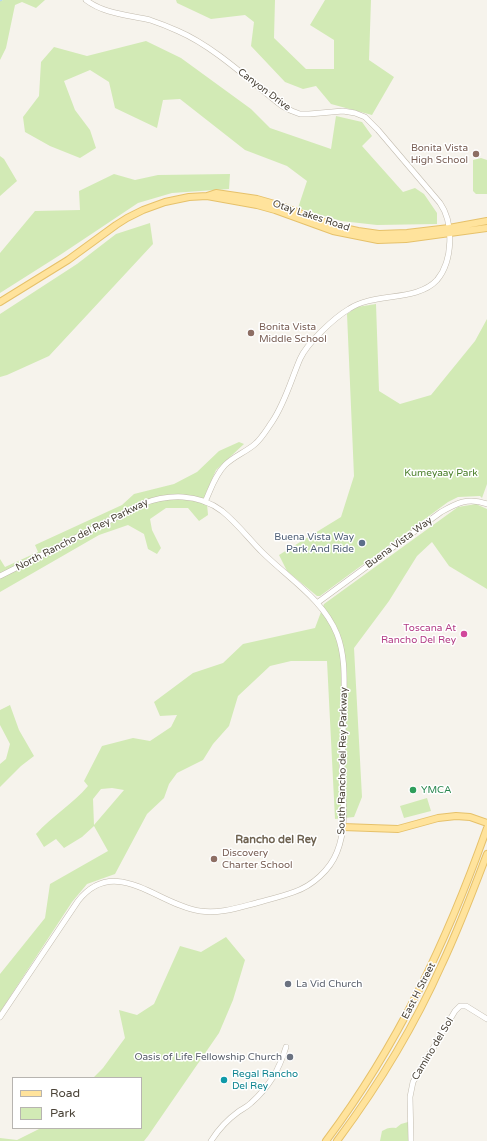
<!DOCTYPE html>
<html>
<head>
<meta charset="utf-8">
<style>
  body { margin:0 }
  #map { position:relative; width:487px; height:1141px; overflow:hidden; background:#f6f3ec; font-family:"Varela Round",sans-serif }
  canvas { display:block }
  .legend { position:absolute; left:12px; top:1077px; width:130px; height:52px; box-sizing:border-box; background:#fff; border:1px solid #b7b4b0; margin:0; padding:5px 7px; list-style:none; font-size:12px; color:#4b4439 }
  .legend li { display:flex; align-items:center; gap:8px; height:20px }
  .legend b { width:20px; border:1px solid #b7b4b0 }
</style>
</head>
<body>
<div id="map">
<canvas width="487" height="1141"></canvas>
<ul class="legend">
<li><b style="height:5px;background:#ffe39c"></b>Road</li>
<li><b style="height:11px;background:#d2eab5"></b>Park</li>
</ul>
</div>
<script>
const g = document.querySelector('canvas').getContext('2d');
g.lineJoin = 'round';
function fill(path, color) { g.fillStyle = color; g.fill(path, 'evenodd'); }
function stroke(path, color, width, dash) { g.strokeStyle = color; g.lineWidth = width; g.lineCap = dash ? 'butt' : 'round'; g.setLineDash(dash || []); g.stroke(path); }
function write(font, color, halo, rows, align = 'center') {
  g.font = font + ' "Varela Round",sans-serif'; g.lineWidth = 3; g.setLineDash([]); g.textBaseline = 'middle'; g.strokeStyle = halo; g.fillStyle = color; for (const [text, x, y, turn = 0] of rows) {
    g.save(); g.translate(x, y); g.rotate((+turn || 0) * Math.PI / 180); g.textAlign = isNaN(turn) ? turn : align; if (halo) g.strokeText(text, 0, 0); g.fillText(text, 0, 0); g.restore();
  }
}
const green = new Path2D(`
  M3,0H45L36,8L22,2L15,5L6,48L0,60V1Z
  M176,0H275L274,38L306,69H334V40L310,25L325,0H371L369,60L394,77L372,115L331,104L316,86L303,89L285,82L251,46L254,22L245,15L211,19L177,3Z
  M146,41L181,58L251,109L270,128L331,149L336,116L362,122L372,136L362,146L403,192L415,188L424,194L437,213V224L377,225L341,221L298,208L307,181L287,166L245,150L180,99L163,100L157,128L115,108L109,82L90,70L64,81L75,110L90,130L96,148L80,158L50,146L25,132L23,117L39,96L41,62L54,47L87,56Z
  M0,156L4,159L17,181L0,196Z
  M481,158L487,160V194H476L473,191V160Z
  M114,174L135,180L158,175L230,174L229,189L172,193L138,203L60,255L0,293V253L35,211L80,210L79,191Z
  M150,223L153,244L49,356L7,375L0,377V314L77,264L116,234Z
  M376,304L379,391L400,404L431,395L475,341L487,319V484L482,498L480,496L458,497L448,502L320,596H317L287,571L279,555L341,517L354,476L347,314L357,307Z
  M239,442L244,444L216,470L206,493L208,515L199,521L188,508H166L150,519L152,530L161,548L157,554L148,549L144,534L128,525L99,535L0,592V559L5,567L38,552L35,545L122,505L134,494L174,484L197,472L219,451Z
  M476,504L487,509V589L449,566L432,542L417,556L389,601L354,648L362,797L354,817L335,819L327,661H291L270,666L238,696L229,726L213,744L203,760L177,773L169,784L164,798L147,814L115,874L87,884L72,902L0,1012V974L45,918L50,884L108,851L94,826L82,837L64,848L56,839L44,847L36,834C52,816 73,804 88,786L84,781L102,746L133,738L150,741L171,727L177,715L160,716L154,702L193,673L223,663L243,644L315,628L324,604L458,507ZM112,788L124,790L94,825L93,799L101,789Z
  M10,705L19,730L34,756L21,766L0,787V764L6,759L10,744L0,725V710Z
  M427,798L431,811L404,818L400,806Z
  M226,937L245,960L233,1000L219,1033L148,1136L144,1141H0V1138L17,1140L41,1128H141V1078H93L103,1068L125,1038L119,1010L137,1015L154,1004L180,946L201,952Z
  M408,1122V1141H380L382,1131C387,1128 390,1127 396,1128L401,1124Z`);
const stream = new Path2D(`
  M0,1L2,0`);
const minor = new Path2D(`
  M86,0C104,14 129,15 150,20C159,23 169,27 178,31C215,47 250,81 282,106L292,111L300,114H309L343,111L355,113L365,117L378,130L440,203C454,223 453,261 437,280C417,302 374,292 349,309C334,318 307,343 300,359C291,380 285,403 272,422C267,429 262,438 255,444C246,452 234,456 225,465C215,475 211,489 205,502
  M0,576L142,504C168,494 198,493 222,511C237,523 249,539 262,552C288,578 323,599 337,634C346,657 344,682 344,706C343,727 343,747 342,768C342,795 348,825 337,852C330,870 312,886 294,892C283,896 271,899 260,902C240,907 221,914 200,911C158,905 115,854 78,901L0,1017
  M317,603L441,512C457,503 468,497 487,504
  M211,1141C218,1130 227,1120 238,1112C242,1109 247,1107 251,1103C269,1087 279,1070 286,1047
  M411,1141L410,1097L413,1082L455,1011L460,1006H466L487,1019`);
const major = new Path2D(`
  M207,196L216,193L257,199L278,205L335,226L358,231L379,234L407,233L449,228L487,221
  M0,302L68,260L116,225L127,218L143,210L165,202L189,197L207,196L257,205L275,210L333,231L378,240L406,239L487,228
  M343,827L398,829L438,818L456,816L470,817L487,823
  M326,1141C398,1045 447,941 487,828
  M337,1141C378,1086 414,1027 442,964C459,928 473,891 487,854`);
const markers = [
  [476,154,4,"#8d6e63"],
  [251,333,4,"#8d6e63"],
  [362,543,4,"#5c6f8a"],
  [464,634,4,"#d1479c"],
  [413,790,4,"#2e9e5b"],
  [214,859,4,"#8d6e63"],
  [288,984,4,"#6b7280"],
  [290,1057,4,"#6b7280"],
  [224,1080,4,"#0f9aa8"]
];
const streetNames = [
  ["Canyon Drive",264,90,37],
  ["Otay Lakes Road",311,216,18],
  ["North Rancho del Rey Parkway",82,535,-27],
  ["Buena Vista Way",399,543,-36],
  ["South Rancho del Rey Parkway",343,761,-89],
  ["East H Street",419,991,-63],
  ["Camino del Sol",433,1049,-59]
];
const educationNames = [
  ["Bonita Vista",468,148,"right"],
  ["High School",468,160,"right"],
  ["Bonita Vista",259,327],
  ["Middle School",259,339],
  ["Discovery",222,853],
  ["Charter School",222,865]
];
const parkNames = [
  ["Kumeyaay Park",441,473]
];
const serviceNames = [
  ["Buena Vista Way",354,537],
  ["Park And Ride",354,549]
];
const hotelNames = [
  ["Toscana At",456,628],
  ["Rancho Del Rey",456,640]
];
const leisureNames = [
  ["YMCA",421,790]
];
const worshipNames = [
  ["La Vid Church",296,984],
  ["Oasis of Life Fellowship Church",282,1057,"right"]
];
const cultureNames = [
  ["Regal Rancho",232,1074],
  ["Del Rey",232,1086]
];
const neighbourhoodNames = [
  ["Rancho del Rey",276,840]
];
fill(green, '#d2eab5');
stroke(stream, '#a9d4f2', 1);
stroke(minor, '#c2bbae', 6);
stroke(major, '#e6c16a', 8);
stroke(minor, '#fff', 5);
stroke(major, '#ffe39c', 6);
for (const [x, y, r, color] of markers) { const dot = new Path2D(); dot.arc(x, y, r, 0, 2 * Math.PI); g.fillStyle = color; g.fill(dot); stroke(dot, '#fff', 1.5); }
write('10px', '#4b4439', '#fff', streetNames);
write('10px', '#785e54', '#fff', educationNames, 'left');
write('10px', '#4a7f2a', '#fff', parkNames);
write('10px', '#4e5e75', '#fff', serviceNames, 'right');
write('10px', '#b23c85', '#fff', hotelNames, 'right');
write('10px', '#27864d', '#fff', leisureNames, 'left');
write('10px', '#5b616d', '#fff', worshipNames, 'left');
write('10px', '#0d838f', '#fff', cultureNames, 'left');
write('bold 11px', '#6e6250', '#fff', neighbourhoodNames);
</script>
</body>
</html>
